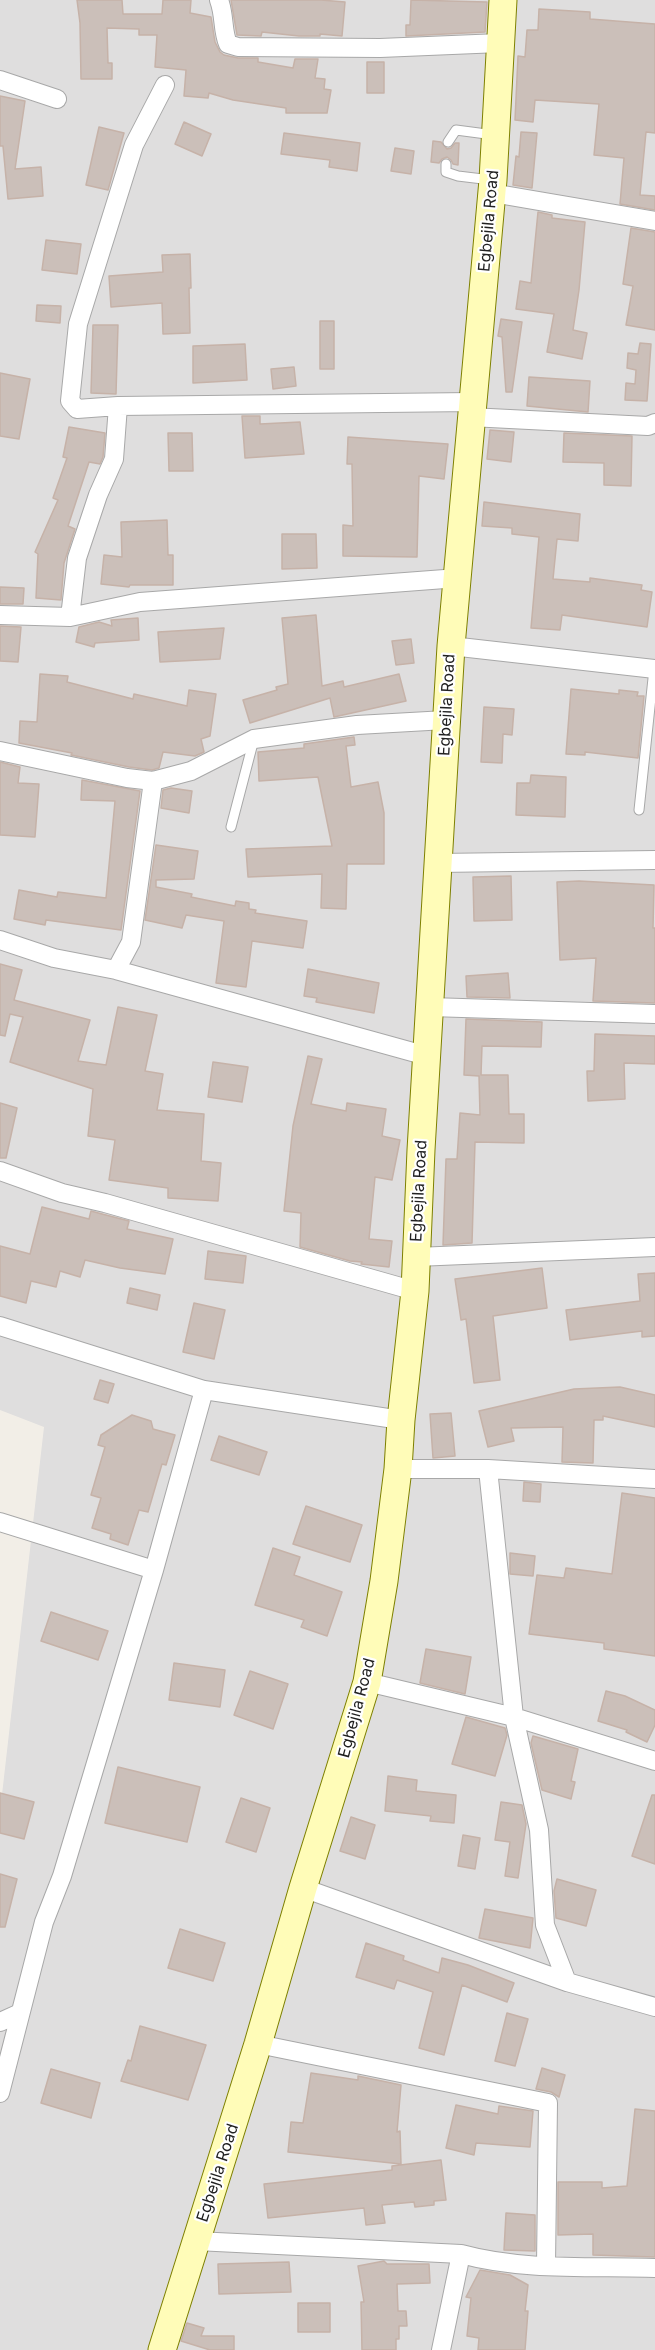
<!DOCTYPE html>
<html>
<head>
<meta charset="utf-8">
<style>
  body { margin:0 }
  canvas { display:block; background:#f2eee7 }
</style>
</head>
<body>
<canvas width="655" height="2350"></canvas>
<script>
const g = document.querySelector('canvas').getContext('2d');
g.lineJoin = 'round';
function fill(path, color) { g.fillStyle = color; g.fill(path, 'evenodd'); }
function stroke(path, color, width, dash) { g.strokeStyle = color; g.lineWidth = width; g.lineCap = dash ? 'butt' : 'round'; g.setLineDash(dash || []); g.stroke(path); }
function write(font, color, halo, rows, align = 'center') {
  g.font = font + ' Inter,sans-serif'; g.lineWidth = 4.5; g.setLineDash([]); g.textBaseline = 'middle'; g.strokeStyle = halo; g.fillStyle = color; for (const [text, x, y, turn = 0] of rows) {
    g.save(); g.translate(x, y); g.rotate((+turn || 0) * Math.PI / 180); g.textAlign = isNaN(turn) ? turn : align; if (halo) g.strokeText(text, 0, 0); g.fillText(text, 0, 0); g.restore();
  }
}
const residential = new Path2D(`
  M0,0H655V2350H0V1812L44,1427L0,1410Z`);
const building = new Path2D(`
  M77,0H122L123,14H162L163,0H191L190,13L211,17L215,42L220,52L224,55L238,58H258V62L293,68L295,59H318L315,78L325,79L324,89L331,90L327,113H286V108L233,100L209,93L208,98L184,96L186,70L155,67L157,35H139V29L107,28L108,63H112V79H81L80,23Z
  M231,0H321L345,2L342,36L320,34V36H299L262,32L261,36L237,35Z
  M411,0L487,2L485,32L406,36V25H410Z
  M539,9L590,12V19L655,24V133L646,132L640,195L655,196V210L620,204L624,158L594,155L599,104L535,100L533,122L515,120L518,56L525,57L527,30H538Z
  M367,62H384V93H367Z
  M0,96L25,101L15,169L41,167L43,196L8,199L3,146H0Z
  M184,122L211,134L202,156L175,144Z
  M99,127L124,133L108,190L86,185Z
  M521,132L537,133L532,188L513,185L516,156L519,157Z
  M284,133L360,143L357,171L329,167L330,160L281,154Z
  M433,141L441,142L447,149L451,148L455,143H459L458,165L453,164L451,160L447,157L442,159L439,163L431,162Z
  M395,148L414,151L411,174L391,171Z
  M538,212L552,215V218L585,222L579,290L573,330L587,333L582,359L547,352L554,314L516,309L520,281L531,283Z
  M631,228L655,232V330L626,325L633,286L623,284Z
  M46,240L81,244L77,274L42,270Z
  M190,254L191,288H189L190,333L163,334L162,303L111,307L109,276L163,272L162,255Z
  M37,305L61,306L60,323L36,321Z
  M501,319L522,322L512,392H506L502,337L498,336Z
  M320,321H334V369H320Z
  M93,325H118L116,394L91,393Z
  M640,343L651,344L647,401L625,400L626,383L635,384L636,370L627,368L628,353L638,354Z
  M245,344L247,380L193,383V346Z
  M294,367L296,386L273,389L271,369Z
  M0,373L30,379L19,439L0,436Z
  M529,377L590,381L588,412L527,406Z
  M242,416H260V424L300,422L304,454L245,458Z
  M69,427L105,433L103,457L100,464L89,462L68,526L75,529L64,563L61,600L36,598L38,554L35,552L58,500L53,498L67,458L63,457Z
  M490,430L514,432L511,462L487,459Z
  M168,433H192L193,471H169Z
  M564,433L632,436L631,486L604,485V463L563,462Z
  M348,437L448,444L444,479L419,476L417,557L343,556V525L353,526L352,464H347Z
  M484,502L580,514L578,541L557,539L553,579L590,582V578L642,585L641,590L652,592L647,627L562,615L560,630L531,628L539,537L512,534V528L482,526Z
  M167,520L168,555H173V585H130L129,587L101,584L104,555L122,557L121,522Z
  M282,534H316L317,568L282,569Z
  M0,587L24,588L23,604H0Z
  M316,615L322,686L343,681L344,687L399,674L406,701L334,717L330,698L250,723L243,700L277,690L276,687L288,684L282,618Z
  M138,618L139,640L95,643L94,647L76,642L79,627L99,622L112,626L111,620Z
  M0,626L21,627L18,662L0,661Z
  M224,628L220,659L160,662L158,632Z
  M411,639L414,663L396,665L392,641Z
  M40,674L68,676L67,682L133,699L134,694L187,706L189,690L216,694L210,736L201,739L204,752L195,756L163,752L159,768L152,770L129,767L71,755L72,753L19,743L20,721L37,722Z
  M571,689L619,694V690L638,692L637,696H644L638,758L585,752V755L566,754Z
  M484,707L514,709L512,735L503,734L502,763L481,762Z
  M354,737L355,745L346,746L351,787L378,782L384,813V864H347L346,909L321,908L322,874L248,877L246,849L332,846L318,777L259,781L258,752L304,748V744Z
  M0,762L20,767L18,783L39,784L35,837L0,835Z
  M531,775L566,777L565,817L516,815L517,783H530Z
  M82,780L140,791L121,930L46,920L45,925L14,919L19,890L57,897L58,892L106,898L115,801L81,800Z
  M171,788L192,791L189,813L161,808L163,790Z
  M156,845L198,851L194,879L156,880V887L192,894L191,897L235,906L236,901L249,903V909L256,910L255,913L307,921L303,948L252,941L246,987L216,983L224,921L186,915L182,928L145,920Z
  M511,876L512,920L474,921L473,877Z
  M579,881L654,885L653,928H655V1003L593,1001L596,958L560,960L557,882Z
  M0,964L22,970L14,1000L90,1020L78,1061L106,1065L118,1007L157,1015L145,1071L163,1074L157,1110L204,1114L201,1161L221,1163L218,1201L168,1198V1188L109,1180L115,1140L88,1136L93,1089L10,1062L23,1017L10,1014L5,1036L0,1035Z
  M308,969L379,983L374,1013L316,1002L317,998L304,996Z
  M508,973L510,998L467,997L466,976Z
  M466,1019L542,1022L541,1047L482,1046L481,1075H508L509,1114H524V1143L475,1142L472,1243L443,1245L446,1159H457L460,1113L480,1115L479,1076L464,1075Z
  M595,1034L655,1036V1064L624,1063L625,1099L588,1101L587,1071H594Z
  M308,1056L322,1059L311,1104L346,1111L347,1103L386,1109L382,1136L400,1140L392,1180L375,1177L369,1239L392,1241L389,1267L361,1264L362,1262L350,1261L300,1247L301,1213L284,1211L293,1126Z
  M213,1062L248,1067L242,1102L208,1097Z
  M0,1103L17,1108L6,1158H0Z
  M42,1207L89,1219L91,1211L102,1214L129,1221L127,1229L173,1239L165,1274L120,1268L85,1260L80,1277L60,1271L56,1287L31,1281L26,1303L0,1296V1246L30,1254Z
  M208,1251L246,1256L243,1283L205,1279Z
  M542,1268L547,1308L493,1316L500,1380L474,1383L466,1319L461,1320L455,1279Z
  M655,1273V1336L642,1337V1331L570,1340L566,1310L640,1301L638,1274Z
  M130,1288L160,1295L157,1310L127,1303Z
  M194,1303L225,1310L214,1359L183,1352Z
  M100,1380L114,1384L108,1403L94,1399Z
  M620,1387L655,1395V1427L603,1416V1420H594L593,1463L562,1462L563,1427L511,1428L514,1441L488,1447L479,1411L574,1389Z
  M451,1413L455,1456L433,1458L430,1414Z
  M132,1415L151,1421L153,1429L175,1435L166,1465L162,1464L148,1512L139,1510L128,1545L110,1539L111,1534L92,1528L101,1498L91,1495L105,1447L98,1445L101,1435Z
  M219,1436L267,1452L259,1475L211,1460Z
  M524,1482L541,1484L540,1502L523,1501Z
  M622,1493L655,1498V1656L604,1649V1643L529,1634L537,1575L564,1578L566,1568L612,1574Z
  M306,1506L362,1525L350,1562L293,1544Z
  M273,1548L300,1557L294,1575L342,1592L327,1636L301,1627L304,1620L255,1605Z
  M510,1553L535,1556L533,1576L510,1574Z
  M51,1612L108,1631L98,1660L41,1641Z
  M426,1649L471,1657L465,1694L420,1683Z
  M174,1663L225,1670L220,1707L169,1700Z
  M250,1671L288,1684L273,1729L234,1715Z
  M606,1691L625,1696L655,1710V1725L647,1742L626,1732L627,1730L598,1721Z
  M466,1717L505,1728L507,1735L495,1776L452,1764Z
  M533,1736L578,1749L571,1781L575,1782L571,1799L542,1790L531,1743Z
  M118,1767L200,1787L187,1842L105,1823Z
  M388,1776L417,1780L416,1791L456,1795L454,1823L430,1821L431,1816L385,1811Z
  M0,1793L34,1802L24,1839L0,1833Z
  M652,1795H655V1864L632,1856Z
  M241,1798L270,1808L256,1852L226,1842Z
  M501,1802L522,1805L526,1824L518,1878L505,1876L510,1842L495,1840Z
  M351,1817L375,1825L365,1859L340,1851Z
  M463,1835L480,1838L475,1869L458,1866Z
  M0,1874L17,1879L5,1927H0Z
  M557,1879L596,1890L586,1926L556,1918L554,1891Z
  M485,1909L533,1918L530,1948L479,1938Z
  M180,1929L225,1943L213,1981L168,1968Z
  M366,1943L404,1956L403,1960L439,1973L442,1958L468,1965L514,1983L507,2002L462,1985L444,2055L419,2048L433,1992L397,1980L394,1989L356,1977Z
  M507,2013L528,2019L515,2066L495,2061Z
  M140,2026L206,2045L188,2100L121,2081L128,2060L131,2061Z
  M542,2068L565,2075L559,2097L551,2092L536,2089Z
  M51,2069L100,2083L91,2118L41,2103Z
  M311,2073L358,2080V2076L401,2085L397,2132L400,2131L401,2164L288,2152L291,2122L303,2123Z
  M456,2105L498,2114L499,2106L533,2111L530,2147L476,2143L474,2155L446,2148Z
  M635,2109L655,2111V2257L593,2255V2234L558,2235V2182H602V2188L627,2186Z
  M441,2160L446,2200L434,2201V2205L415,2207L414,2202L382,2205L385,2223L366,2225L364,2208L268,2218L264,2184L392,2170V2166Z
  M506,2213L535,2215V2251L504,2250Z
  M384,2261L387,2264H429L430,2283L397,2284L398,2311H406L407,2326H399V2339H396V2350H362L361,2302H364L358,2266Z
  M289,2262L291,2292L219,2294L218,2264Z
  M480,2270L510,2275L528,2285L525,2311H528L525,2350H478L479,2338L467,2336L471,2298L466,2297Z
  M298,2303H330V2332H298Z
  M187,2323L204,2328L201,2336H234V2350H210L181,2341Z`);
const lane = new Path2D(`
  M448,142L456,130L494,135
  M446,164V172L458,176L491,180
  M639,810L654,669
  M231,827L254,739`);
const street = new Path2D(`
  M219,0C225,16 222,30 228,44L238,47L380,48L500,43
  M0,80L57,99
  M165,85L134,145L78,324L70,401L77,409L118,406L472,402
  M492,193L655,221
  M470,417L648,426L655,423
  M0,615L70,617L140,602L458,578
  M70,617L77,558L98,495L114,459L118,406
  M451,646L655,669
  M0,751L127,778L153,781L191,771L254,739L357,725L446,720
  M438,863L655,860
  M0,940L54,958L116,970L427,1056
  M116,970L131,942L153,781
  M430,1007L655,1014
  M0,1171L62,1193L105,1203L415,1291
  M416,1257L655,1247
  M0,1326L204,1390L401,1420
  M398,1469H488L655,1479
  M488,1469L514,1717L539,1830L545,1925L567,1982
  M0,1522L154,1570
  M367,1682L514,1717L655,1761
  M303,1888L567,1982L655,2007
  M0,2022L20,2013
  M258,2044L548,2103L546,2265
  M0,2093L44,1922L62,1876L154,1570L204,1390
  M196,2241L461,2254C523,2271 591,2266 655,2268
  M441,2350L461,2254`);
const secondary = new Path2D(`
  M162,2350L258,2044L303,1888L367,1682L384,1581L398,1469L401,1420L415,1291L421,1150L451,646L493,180L503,0`);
const streetNames = [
  ["Egbejila Road",489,221,-85],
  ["Egbejila Road",447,705,-87],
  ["Egbejila Road",419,1191,-87],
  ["Egbejila Road",357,1708,-75],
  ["Egbejila Road",218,2173,-72]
];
fill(residential, '#dfdede');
fill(building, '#cbbfb9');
stroke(building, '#c6b2a8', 1.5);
stroke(lane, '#a8a8a8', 11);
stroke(street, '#a8a8a8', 20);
stroke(secondary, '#7e8000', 29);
stroke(lane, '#fff', 9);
stroke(street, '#fff', 18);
stroke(secondary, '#fffcb8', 27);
write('16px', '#212121', '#fff', streetNames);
</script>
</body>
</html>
